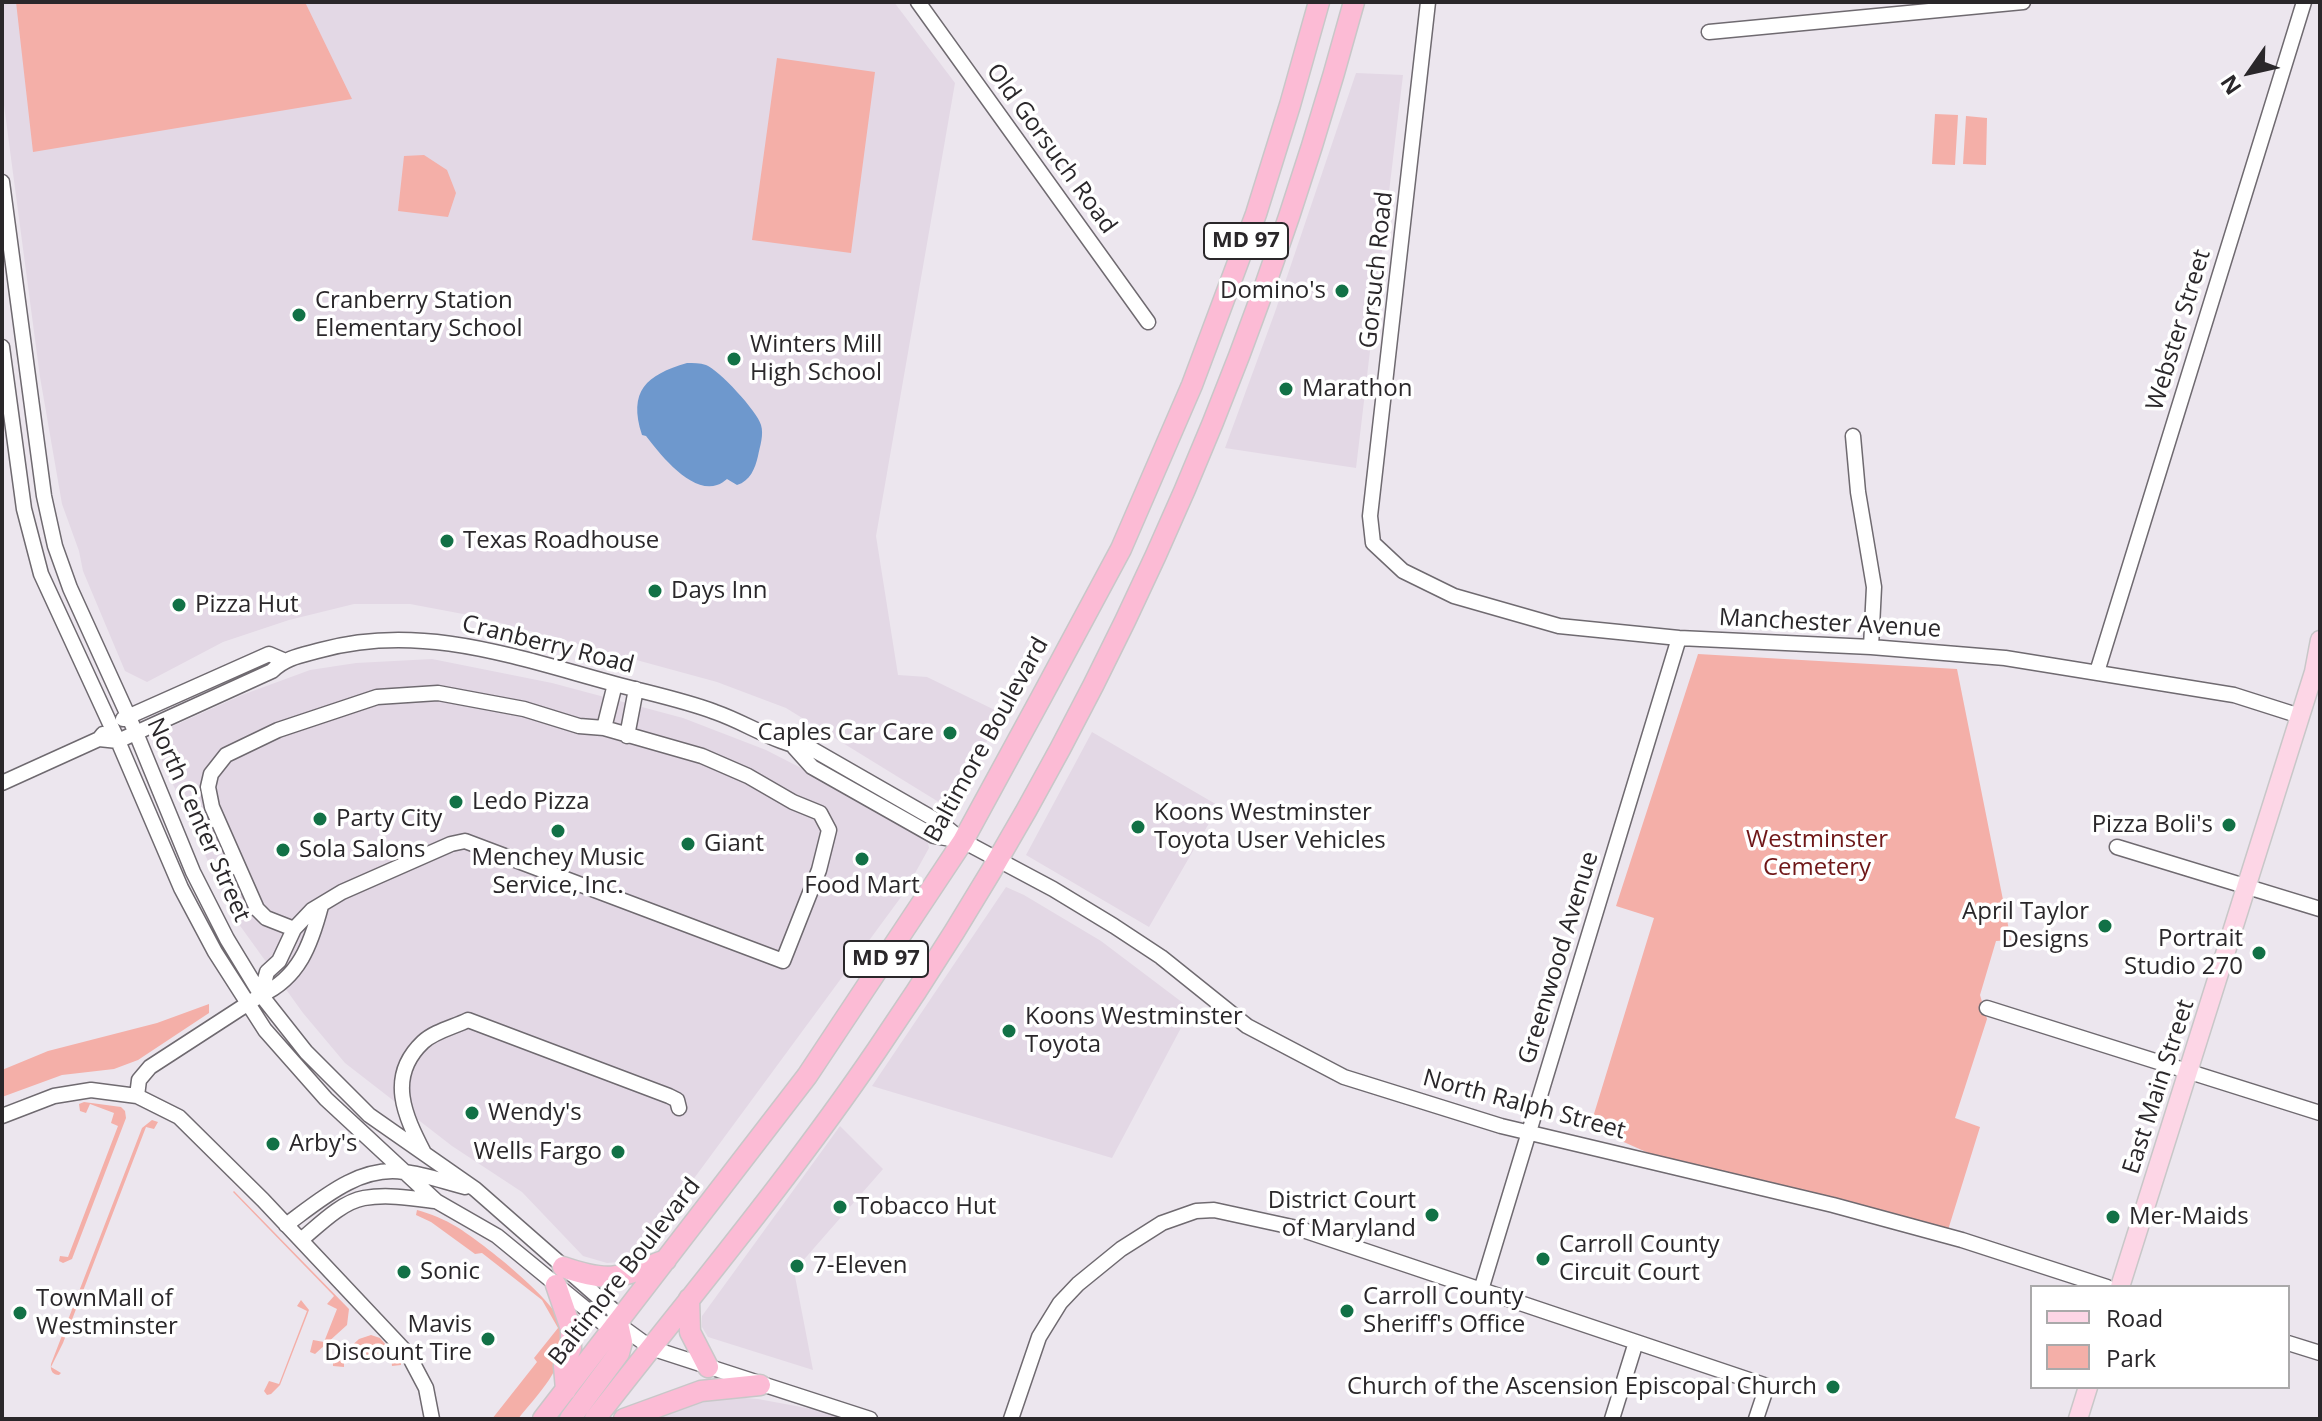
<!DOCTYPE html>
<html>
<head>
<meta charset="utf-8">
<style>
  body { margin:0 }
  #map { position:relative; width:2322px; height:1421px; overflow:hidden; background:#ece6ee; font-family:"Open Sans",sans-serif }
  canvas { display:block }
  .frame { position:absolute; inset:0; border:4px solid #2a272a; pointer-events:none }
  .legend { position:absolute; left:2030px; top:1285px; width:260px; height:104px; box-sizing:border-box; background:#fff; border:2px solid #aaa9aa; margin:0; padding:10px 14px; list-style:none; font-size:24px; color:#2a272a }
  .legend li { display:flex; align-items:center; gap:16px; height:40px }
  .legend b { width:40px; border:2px solid #aaa9aa }
  .north { position:absolute; left:2210px; top:32px; width:80px; height:80px; -webkit-text-stroke:6px #fff; paint-order:stroke; rotate:236deg; font-size:22px; font-weight:700; line-height:32px; text-align:center; color:#2a272a }
  .north::after { content:''; display:block; margin:auto; width:28px; height:36px; background:#2a272a; clip-path:polygon(50% 0,100% 100%,50% 72%,0 100%) }
</style>
</head>
<body>
<div id="map">
<canvas width="2322" height="1421"></canvas>
<div class="frame"></div>
<ul class="legend">
<li><b style="height:10px;background:#fdd6e6"></b>Road</li>
<li><b style="height:22px;background:#f4afa8"></b>Park</li>
</ul>
<div class="north">N</div>
</div>
<script>
const g = document.querySelector('canvas').getContext('2d');
g.lineJoin = 'round';
function fill(path, color) { g.fillStyle = color; g.fill(path, 'evenodd'); }
function stroke(path, color, width, dash) { g.strokeStyle = color; g.lineWidth = width; g.lineCap = dash ? 'butt' : 'round'; g.setLineDash(dash || []); g.stroke(path); }
function write(font, color, halo, rows, align = 'center') {
  g.font = font + ' "Open Sans",sans-serif'; g.lineWidth = 7; g.setLineDash([]); g.textBaseline = 'middle'; g.strokeStyle = halo; g.fillStyle = color; for (const [text, x, y, turn = 0] of rows) {
    g.save(); g.translate(x, y); g.rotate((+turn || 0) * Math.PI / 180); g.textAlign = isNaN(turn) ? turn : align; if (halo) g.strokeText(text, 0, 0); g.fillText(text, 0, 0); g.restore();
  }
}
const built = new Path2D(`
  M2,2H894L955,83L876,536L898,675L927,677L1003,714L952,800L942,804L786,708L717,682L479,617L410,604H354L289,620L223,642L147,682L125,671L83,571L79,551L62,504L40,377L2,90Z
  M1356,73L1403,75L1356,468L1225,448L1275,312Z
  M432,659L552,683L683,718L766,750L908,823L927,838L929,848L904,893L645,1245L629,1261L607,1263L583,1256L522,1192L452,1146L345,1063L303,1013L233,916L151,736L242,695L310,670L356,663Z
  M1092,732L1219,806L1149,927L1026,855Z
  M1006,887L1024,895L1101,941L1191,1009L1112,1158L872,1086Z
  M840,1126L883,1169L794,1271L813,1370L708,1337L702,1327V1316Z
  M708,1395L758,1399L866,1419H633Z`);
const green = new Path2D(`
  M16,2H305L352,99L33,152Z
  M777,58L875,72L851,253L752,240Z
  M1935,114L1958,115L1955,165L1932,164Z
  M1966,116L1987,118L1986,165L1963,164Z
  M424,155L447,170L456,193L448,217L398,211L404,156Z
  M1698,654L1957,669L2011,940L1996,941L1980,995L1987,1019L1955,1118L1980,1127L1948,1230L1653,1155L1590,1127L1654,918L1616,906Z
  M209,1004V1013L138,1060L114,1069L62,1075L2,1097V1070L48,1051L157,1023Z
  M84,1102L121,1107L125,1111L126,1118L72,1259L63,1263L59,1261L60,1256L68,1257L118,1126L111,1123L114,1113L90,1104L86,1113L80,1111L79,1104Z
  M152,1120L158,1122L154,1129L146,1127L63,1343L51,1367L61,1373L59,1375C53,1375 50,1371 51,1364L142,1128Z
  M234,1191L349,1309L347,1325L315,1354L310,1352L313,1340L324,1342L337,1309L327,1304L334,1296L233,1192Z
  M417,1210C431,1214 444,1219 457,1227C481,1242 565,1306 565,1334C565,1368 538,1394 518,1419H492L537,1362L534,1358L558,1328L542,1300L482,1253L475,1254L431,1222L416,1215Z
  M301,1300L309,1310L280,1385L271,1394L267,1395L264,1391L269,1381L279,1384L307,1311L297,1306Z
  M371,1335L380,1338L401,1362V1365L392,1366L391,1355L344,1356V1367L333,1366V1363L359,1339Z`);
const water = new Path2D(`
  M687,363C693,363 700,363 706,365C718,369 758,412 761,425C764,435 760,446 758,456C755,469 750,481 737,485L727,479C724,481 721,484 717,485C691,494 659,453 646,436L642,435C628,391 646,375 687,363Z`);
const minor = new Path2D(`
  M918,2L1148,322
  M1428,2L1370,516L1373,543L1403,571L1454,596L1559,626L1679,638L1871,647L2005,658L2234,695L2300,716
  M1709,32L2023,2
  M2,182L44,496L55,546L70,588L136,733L193,872L227,939L261,995L306,1052L369,1115L475,1189L613,1310L618,1324
  M2,347L24,509L41,574L118,741L181,888L215,952L265,1030L326,1099L436,1201L497,1236L603,1323L618,1324L651,1348L870,1419
  M1853,436L1858,492L1874,587L1871,647
  M2097,672L2304,2
  M123,719L269,654L283,660
  M604,728L615,684
  M627,736L636,689
  M99,739L118,741L272,671C286,657 303,655 321,650C422,622 518,658 615,684C648,693 683,700 715,712C747,723 778,745 812,749L941,823L963,841L1053,889L1114,926L1161,957L1247,1026L1344,1077L1501,1126L1833,1205L1962,1240L2107,1287
  M794,747L812,767L934,836L962,841
  M2,783L99,739L103,734
  M2117,847L2320,909
  M261,995L267,972L279,961L294,929L312,910L342,892L451,844L465,841L783,961L819,870L829,830L820,813L793,802L748,776L702,756L604,728L579,726L524,709L438,693L377,697L278,730L226,755L211,774L208,787L212,807L257,909L266,918L294,929
  M1987,1008L2320,1113
  M137,1096L139,1080L150,1067L261,995C299,978 311,944 321,906
  M2,1116L54,1096L91,1090L137,1096L179,1117L263,1200L408,1354L426,1388L432,1419
  M424,1153C405,1116 386,1077 423,1042C435,1031 454,1027 468,1020L669,1096L677,1100L679,1108
  M286,1225C320,1200 359,1165 404,1172C424,1174 445,1182 465,1187
  M301,1240C318,1226 341,1202 364,1198C387,1194 412,1198 435,1201
  M1481,1290L1679,638
  M2288,1343L2320,1353
  M1011,1419L1039,1337L1060,1303L1078,1284L1121,1249L1162,1223L1196,1211L1214,1210L1297,1228L1767,1386L1756,1419
  M1612,1419L1636,1342`);
const major = new Path2D(`
  M2120,1287L2314,672L2320,640
  M2078,1419L2088,1387`);
const highway = new Path2D(`
  M563,1267C612,1284 620,1277 666,1260
  M556,1285L571,1329V1348L564,1366L566,1390
  M689,1299L690,1332L708,1367
  M543,1419L807,1076L963,841L1042,696L1121,549L1192,385L1256,214L1290,105L1319,2
  M570,1419L619,1353L622,1342L618,1324
  M595,1419C690,1297 790,1178 877,1050C1098,728 1252,378 1354,2
  M624,1419L701,1391L760,1385`);
const markers = [
  [1342,291,8,"#127146"],
  [299,315,8,"#127146"],
  [734,359,8,"#127146"],
  [1286,389,8,"#127146"],
  [447,541,8,"#127146"],
  [655,591,8,"#127146"],
  [179,605,8,"#127146"],
  [950,733,8,"#127146"],
  [456,802,8,"#127146"],
  [320,819,8,"#127146"],
  [2229,825,8,"#127146"],
  [1138,827,8,"#127146"],
  [558,831,8,"#127146"],
  [688,844,8,"#127146"],
  [283,850,8,"#127146"],
  [862,859,8,"#127146"],
  [2105,926,8,"#127146"],
  [2259,953,8,"#127146"],
  [1009,1031,8,"#127146"],
  [472,1113,8,"#127146"],
  [273,1144,8,"#127146"],
  [618,1152,8,"#127146"],
  [840,1207,8,"#127146"],
  [1432,1215,8,"#127146"],
  [2113,1217,8,"#127146"],
  [1543,1259,8,"#127146"],
  [797,1266,8,"#127146"],
  [404,1272,8,"#127146"],
  [1347,1311,8,"#127146"],
  [20,1313,8,"#127146"],
  [488,1339,8,"#127146"],
  [1833,1387,8,"#127146"]
];
const shields = [
  [1246,241,84],
  [886,959,84]
];
const shieldNames = [
  ["MD 97",1246,241],
  ["MD 97",886,959]
];
const streetNames = [
  ["Old Gorsuch Road",1051,149,54],
  ["Gorsuch Road",1377,270,-84],
  ["Webster Street",2179,330,-73],
  ["Manchester Avenue",1830,624,3],
  ["Cranberry Road",548,645,14],
  ["Baltimore Boulevard",987,740,-61],
  ["North Center Street",198,820,66],
  ["Greenwood Avenue",1559,958,-73],
  ["East Main Street",2159,1087,-72],
  ["North Ralph Street",1524,1105,15],
  ["Baltimore Boulevard",625,1272,-52]
];
const poiNames = [
  ["Domino's",1326,291,"right"],
  ["Cranberry Station",315,301],
  ["Elementary School",315,329],
  ["Winters Mill",750,345],
  ["High School",750,373],
  ["Marathon",1302,389],
  ["Texas Roadhouse",463,541],
  ["Days Inn",671,591],
  ["Pizza Hut",195,605],
  ["Caples Car Care",934,733,"right"],
  ["Ledo Pizza",472,802],
  ["Koons Westminster",1154,813],
  ["Toyota User Vehicles",1154,841],
  ["Party City",336,819],
  ["Pizza Boli's",2213,825,"right"],
  ["Giant",704,844],
  ["Sola Salons",299,850],
  ["Menchey Music",558,858,"center"],
  ["Service, Inc.",558,886,"center"],
  ["Food Mart",862,886,"center"],
  ["April Taylor",2089,912,"right"],
  ["Designs",2089,940,"right"],
  ["Portrait",2243,939,"right"],
  ["Studio 270",2243,967,"right"],
  ["Koons Westminster",1025,1017],
  ["Toyota",1025,1045],
  ["Wendy's",488,1113],
  ["Arby's",289,1144],
  ["Wells Fargo",602,1152,"right"],
  ["District Court",1416,1201,"right"],
  ["of Maryland",1416,1229,"right"],
  ["Tobacco Hut",856,1207],
  ["Mer-Maids",2129,1217],
  ["Carroll County",1559,1245],
  ["Circuit Court",1559,1273],
  ["7-Eleven",813,1266],
  ["Sonic",420,1272],
  ["Carroll County",1363,1297],
  ["Sheriff's Office",1363,1325],
  ["TownMall of",36,1299],
  ["Westminster",36,1327],
  ["Mavis",472,1325,"right"],
  ["Discount Tire",472,1353,"right"],
  ["Church of the Ascension Episcopal Church",1817,1387,"right"]
];
const parkNames = [
  ["Westminster",1817,840],
  ["Cemetery",1817,868]
];
fill(built, '#e3d8e5');
fill(green, '#f4afa8');
fill(water, '#6e98cd');
stroke(minor, '#6f6a70', 17);
stroke(major, '#c8c7c8', 21);
stroke(highway, '#c8c7c8', 23);
stroke(minor, '#fff', 14);
stroke(major, '#fdd6e6', 18);
stroke(highway, '#fcbbd5', 20);
for (const [x, y, r, color] of markers) { const dot = new Path2D(); dot.arc(x, y, r, 0, 2 * Math.PI); g.fillStyle = color; g.fill(dot); stroke(dot, '#fff', 3); }
for (const [x, y, w] of shields) { const box = new Path2D(); box.roundRect(x - w / 2, y - 18, w, 36, 6); g.fillStyle = '#fff'; g.fill(box); stroke(box, '#2a272a', 2); }
write('bold 22px', '#2a272a', null, shieldNames);
write('24px', '#2a272a', '#fff', streetNames);
write('24px', '#2a272a', '#fff', poiNames, 'left');
write('24px', '#6f1718', '#fff', parkNames);
</script>
</body>
</html>
